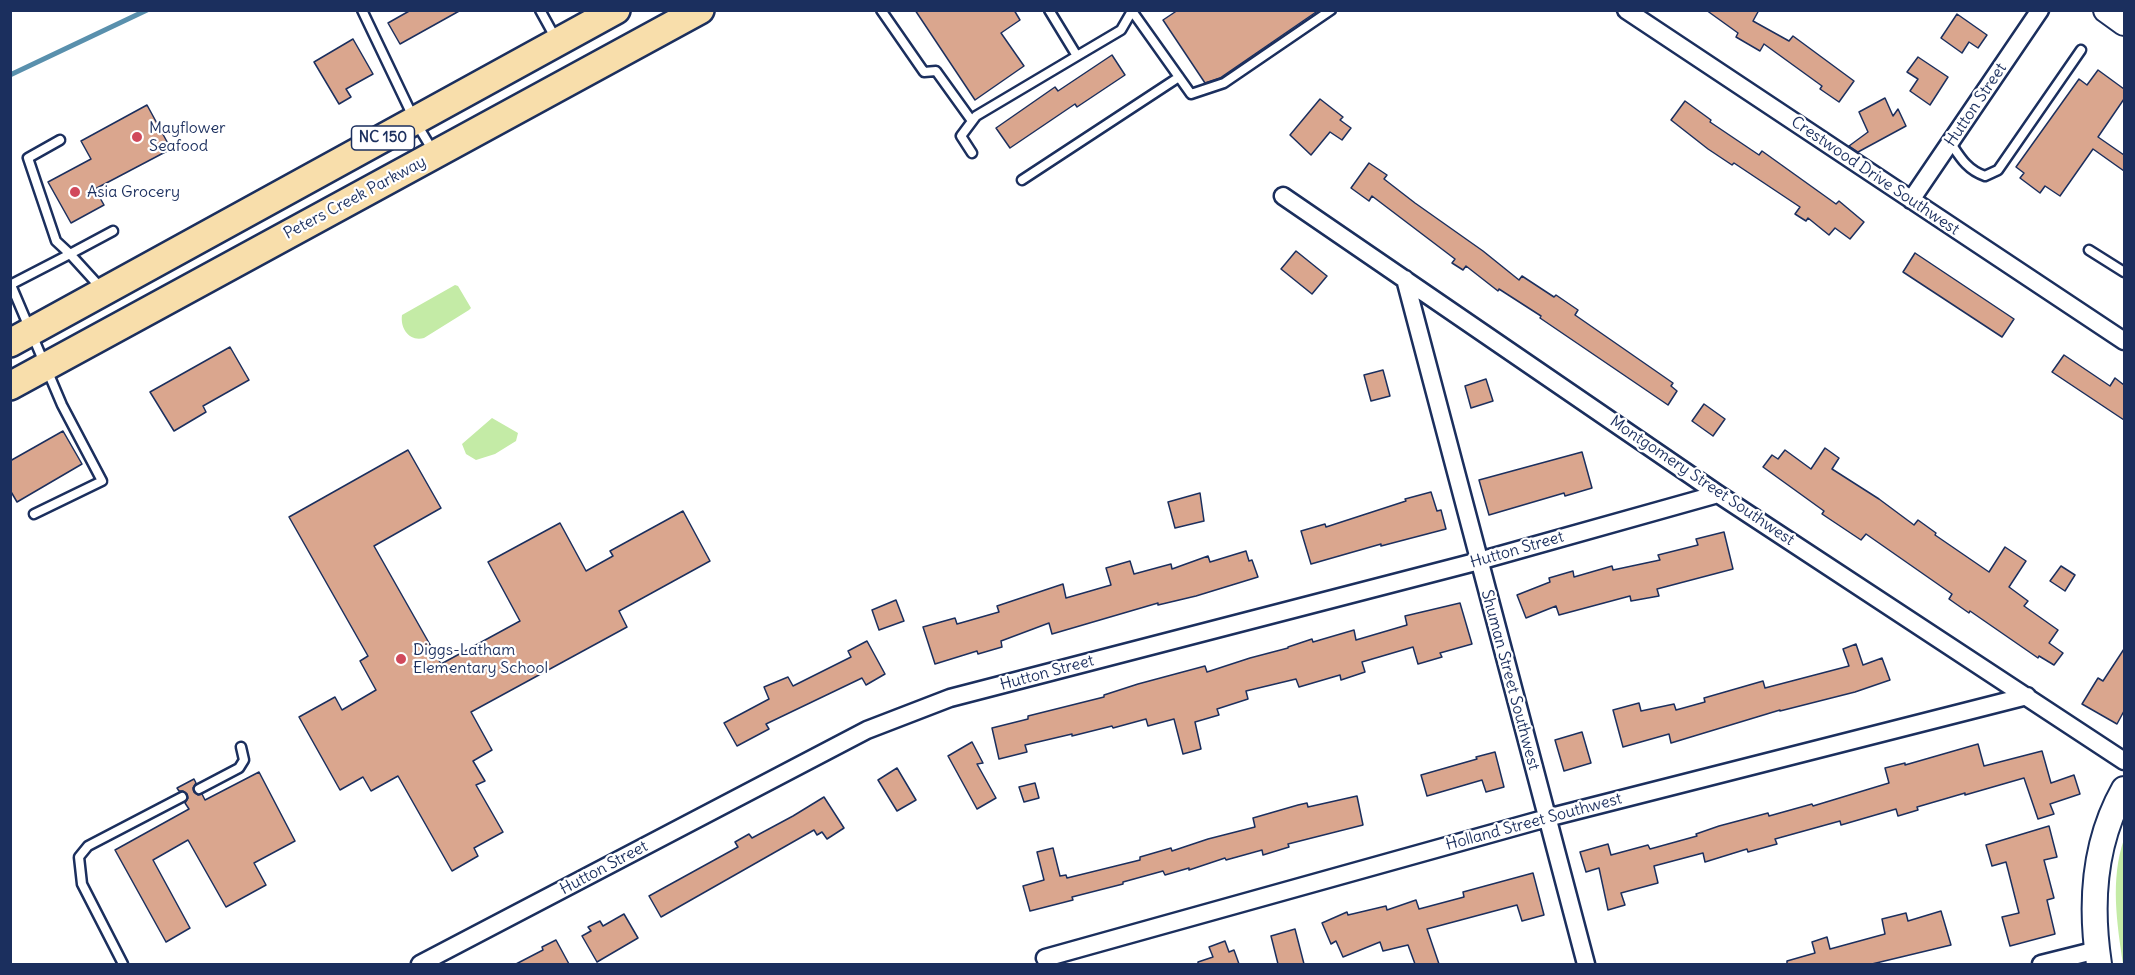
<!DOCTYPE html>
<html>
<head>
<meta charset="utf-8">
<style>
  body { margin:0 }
  #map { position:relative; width:2135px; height:975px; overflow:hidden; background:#fff; font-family:Delius,sans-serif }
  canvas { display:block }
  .frame { position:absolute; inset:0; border:12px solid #1b2f5e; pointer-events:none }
</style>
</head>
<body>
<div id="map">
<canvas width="2135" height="975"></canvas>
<div class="frame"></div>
</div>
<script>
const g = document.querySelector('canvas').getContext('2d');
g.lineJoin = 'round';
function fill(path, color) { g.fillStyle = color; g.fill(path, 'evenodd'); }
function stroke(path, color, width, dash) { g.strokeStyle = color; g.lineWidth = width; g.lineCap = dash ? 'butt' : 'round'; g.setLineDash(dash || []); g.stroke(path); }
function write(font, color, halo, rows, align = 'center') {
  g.font = font + ' Delius,sans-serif'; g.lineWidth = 4.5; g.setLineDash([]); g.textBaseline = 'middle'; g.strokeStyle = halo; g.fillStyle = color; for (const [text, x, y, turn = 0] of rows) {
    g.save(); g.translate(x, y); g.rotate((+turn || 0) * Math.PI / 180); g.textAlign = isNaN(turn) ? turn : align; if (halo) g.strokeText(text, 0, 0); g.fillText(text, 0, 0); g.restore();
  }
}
const green = new Path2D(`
  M455,285L458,286L471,308L469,310L424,338C410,342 400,329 402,315Z
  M492,418L518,433L516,441L495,454L476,460L466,454L462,444Z
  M2124,839V964H2123C2117,923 2110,880 2124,839Z`);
const stream = new Path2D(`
  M10,75L147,10`);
const building = new Path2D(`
  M411,10H461L400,44L388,23Z
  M915,10H1014L1020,20L1001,33L1024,66L975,100Z
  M1178,10H1319L1220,78L1205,83L1163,20Z
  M1706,10H1759L1753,21L1789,41L1793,36L1854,81L1839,102L1820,89L1822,86L1764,44L1760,51L1736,37L1738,33Z
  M1957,14L1987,35L1978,48L1969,42L1962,53L1941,38Z
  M353,39L373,74L346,89L351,97L339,104L314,62Z
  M1112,55L1125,75L1077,107L1075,104L1010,148L996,128L1055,87L1058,91Z
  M1918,57L1948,77L1930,105L1910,91L1918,79L1907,72Z
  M2098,70L2124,89V99L2098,137L2124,155V171L2093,149L2060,196L2045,186L2040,193L2020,178L2024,173L2016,167L2079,79L2087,85Z
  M1885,98L1893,116L1898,109L1906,126L1858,152L1849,146L1868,132L1859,112Z
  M1320,99L1343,117L1340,120L1351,128L1342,140L1330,132L1311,155L1290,135Z
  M1685,101L1711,120L1710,122L1759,155L1762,151L1836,204L1839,201L1864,222L1850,239L1835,228L1829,235L1808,218L1806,221L1795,214L1800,207L1734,163L1732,165L1708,149L1671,120Z
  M147,105L171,149L95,189L104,205L71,223L48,182L91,159L81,141Z
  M1369,163L1387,175L1384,179L1415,203L1483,251L1519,280L1522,276L1554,297L1556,295L1578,310L1575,315L1673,383L1671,386L1677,391L1668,405L1540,318L1541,316L1499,289L1498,291L1466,266L1463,270L1452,263L1455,259L1372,196L1369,201L1351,188Z
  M1296,251L1327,276L1312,294L1281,269Z
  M1915,253L2014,319L2002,337L1903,272Z
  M230,347L249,380L203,406L206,412L174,431L150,392Z
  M2064,355L2110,386L2115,378L2124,385V420L2052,372Z
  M1383,370L1390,396L1371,401L1364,375Z
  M1486,379L1493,401L1471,408L1465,386Z
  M1704,404L1725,419L1713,436L1692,421Z
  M63,431L82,464L17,502L10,490V461Z
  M1825,448L1839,458L1832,469L1879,499L1914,525L1918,520L1936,533L1935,535L1989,572L2005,547L2026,561L2009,587L2028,601L2024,606L2058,630L2049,643L2063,653L2054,665L2039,656L2038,658L1970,611L1969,613L1949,599L1952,594L1866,534L1861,540L1822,514L1824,511L1763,467L1772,455L1778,459L1785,450L1811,469Z
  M408,450L441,508L374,546L441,664L520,621L488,562L560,523L586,571L613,556L610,551L683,511L710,561L619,611L627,627L471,712L492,750L473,761L485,781L476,785L503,832L474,848L478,856L452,871L398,776L371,791L363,777L340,790L299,717L335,697L342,710L376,690L360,661L368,656L289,517Z
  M1582,452L1592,488L1565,496L1564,493L1489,515L1479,480Z
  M1431,492L1437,511L1441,510L1446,529L1381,546V544L1311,564L1301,531L1325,524L1326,527L1406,501L1405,499Z
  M1200,493L1204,521L1175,528L1168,502Z
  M1724,532L1733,569L1657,589L1659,596L1631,601L1630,596L1559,615L1556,606L1526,618L1517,595L1550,582L1549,578L1573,571L1574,577L1612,566L1613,570L1660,560L1658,555L1698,545L1696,539Z
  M1246,551L1249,561L1252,560L1258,577L1196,596L1158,605V603L1052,634L1049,623L1001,641L1002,647L978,654L977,651L935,664L923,627L955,618L957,624L999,612L997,606L1063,584L1066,598L1111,585L1106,568L1130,561L1134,574L1171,564L1172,569L1208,556L1210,562Z
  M2061,566L2075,575L2065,591L2050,581Z
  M896,600L904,621L879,630L872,610Z
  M1460,603L1472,644L1440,653L1442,657L1418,664L1413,647L1362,662L1365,672L1341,680L1340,675L1299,687L1296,679L1246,691L1248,699L1217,709L1219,715L1195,722L1201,749L1183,754L1174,719L1148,726L1146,719L1113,728L1112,726L1072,736V734L1025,745L1027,752L999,759L992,728L1028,719V716L1104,697V695L1138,684L1205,666L1207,672L1250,658L1288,648V647L1312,639L1313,642L1354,630L1356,640L1407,625L1405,616Z
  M867,641L885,674L866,685L862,678L766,724L769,729L737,746L724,723L769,699L764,687L788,677L793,686L851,657L848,651Z
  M1856,644L1863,665L1882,658L1890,680L1855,692L1780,711V710L1671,743L1669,734L1623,747L1613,710L1639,703L1641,711L1674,704L1676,710L1705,702L1704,698L1763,681L1765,688L1849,666L1843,649Z
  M2124,649V711L2117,724L2082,704L2098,678L2103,681Z
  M1582,732L1591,763L1564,771L1555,740Z
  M972,742L983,763L977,764L996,798L977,809L948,756Z
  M1978,744L1984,766L2042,751L2051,783L2074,775L2080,794L2050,804L2054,814L2038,819L2024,778L1965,795V793L1917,807L1918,810L1898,816L1896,809L1841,825L1840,821L1775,839L1777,844L1748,852L1747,849L1705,862L1703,853L1654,866L1658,883L1621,893L1625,905L1608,910L1599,868L1586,872L1580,852L1608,844L1611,855L1648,845L1650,849L1697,836L1696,834L1719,826L1768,813L1769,816L1812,804L1813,806L1889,783L1885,768L1905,763V765Z
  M1495,752L1504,787L1486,792L1482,780L1427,796L1421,775L1477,759L1476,757Z
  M897,768L916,800L897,811L878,780Z
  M259,772L295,841L254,863L266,885L226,907L188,840L153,860L190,928L166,942L115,850L189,809L185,803L188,798L187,794L183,791H179L177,788L194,779L196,783L193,788L194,792L198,795L202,794L205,800Z
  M1035,783L1039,798L1024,802L1019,787Z
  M1357,796L1363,825L1288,844L1289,847L1263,855L1262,850L1226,860L1225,858L1189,870V868L1165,875L1163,871L1123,882V884L1072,897L1073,900L1030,911L1023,886L1044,880L1037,852L1053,848L1060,876L1066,875L1067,878L1140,860V857L1171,848L1172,851L1208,839L1255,827L1253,818L1298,805L1307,803L1308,807Z
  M824,797L844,828L827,839L822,832L817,835L814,830L661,917L649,896L738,847L735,842L749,834L752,838L793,816Z
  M2049,826L2057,857L2044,860L2054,898L2047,900L2055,934L2010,946L2002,917L2019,913L2006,862L1992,866L1986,845Z
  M1533,873L1544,915L1522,921L1517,905L1427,929L1439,964H1415L1408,945L1383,951L1380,942L1343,957L1336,941L1331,944L1322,923L1347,912L1348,915L1386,906L1387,910L1416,900L1419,909L1464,897L1463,892Z
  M1941,911L1951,945L1872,964H1787V961L1815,953L1812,942L1827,937L1830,949L1885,934L1882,919L1906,913L1908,921Z
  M624,914L638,938L597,962L582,936L591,931L588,927L600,921L603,926Z
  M1295,929L1304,964H1278L1271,936Z
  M556,940L569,964H516L543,950L542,947Z
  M1225,941L1229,952L1234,950L1239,964H1198V962L1213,957L1209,947Z`);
const lane = new Path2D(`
  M362,10L415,121L433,151
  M540,10L556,39
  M881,10L924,72L936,71L972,121
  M1049,10L1077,56L1121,30L1132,11L1191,94L1224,83L1331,10
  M60,140L28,158L56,241L70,254L113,231
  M1950,142C1960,157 1967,170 1985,176L1998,170L2081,50
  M972,153L961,136L976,116L1077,56
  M1022,180L1179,77
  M2089,250L2124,272
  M10,285L70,254L101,288
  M11,285L62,405L102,481L34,514
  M199,789L239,768L244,760L241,747
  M123,964L82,884L79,857L88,846L182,797`);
const street = new Path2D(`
  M1626,10L2124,341
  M1283,196L1718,494L2124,761
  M1911,200L2040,10
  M1405,279L1586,964
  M1045,958L1547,818L2027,696
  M420,964L867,730L950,698L1479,561L1718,494
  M2041,964L2097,950`);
const secondary = new Path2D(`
  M2106,10L2124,23
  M2099,964C2090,905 2094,842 2124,789`);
const primary = new Path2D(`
  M10,343L616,10
  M10,386L700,10`);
const markers = [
  [137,137,6,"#d1495b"],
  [75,192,6,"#d1495b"],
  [401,659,6,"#d1495b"]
];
const shields = [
  [383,138,63]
];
const shieldNames = [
  ["NC 150",383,138]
];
const streetNames = [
  ["Hutton Street",1976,105,-56],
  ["Crestwood Drive Southwest",1875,176,34],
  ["Peters Creek Parkway",355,198,-28],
  ["Montgomery Street Southwest",1702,481,34],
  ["Hutton Street",1517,550,-16],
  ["Hutton Street",1047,673,-15],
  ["Shuman Street Southwest",1510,680,75],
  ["Holland Street Southwest",1534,822,-15],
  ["Hutton Street",604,868,-28]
];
const poiNames = [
  ["Mayflower",149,128],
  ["Seafood",149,146],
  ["Asia Grocery",87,192],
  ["Diggs-Latham",413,650],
  ["Elementary School",413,668]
];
fill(green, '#c4eba6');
stroke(stream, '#5990ad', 5);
fill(building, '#daa68e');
stroke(building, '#1b2f5e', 1.5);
stroke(lane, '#1b2f5e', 13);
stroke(street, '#1b2f5e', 21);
stroke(secondary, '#1b2f5e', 28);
stroke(primary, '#1b2f5e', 32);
stroke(lane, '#fff', 8);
stroke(street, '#fff', 16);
stroke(secondary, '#fff', 24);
stroke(primary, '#f8deab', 27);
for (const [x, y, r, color] of markers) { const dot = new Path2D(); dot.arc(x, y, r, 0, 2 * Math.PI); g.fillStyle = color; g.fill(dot); stroke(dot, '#fff', 2); }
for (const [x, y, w] of shields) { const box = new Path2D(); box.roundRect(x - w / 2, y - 12, w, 24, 4.5); g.fillStyle = '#fff'; g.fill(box); stroke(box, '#1b2f5e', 1.5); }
write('bold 15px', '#1b2f5e', null, shieldNames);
write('16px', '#1b2f5e', '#fff', streetNames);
write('16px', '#1b2f5e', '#fff', poiNames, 'left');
</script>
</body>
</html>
